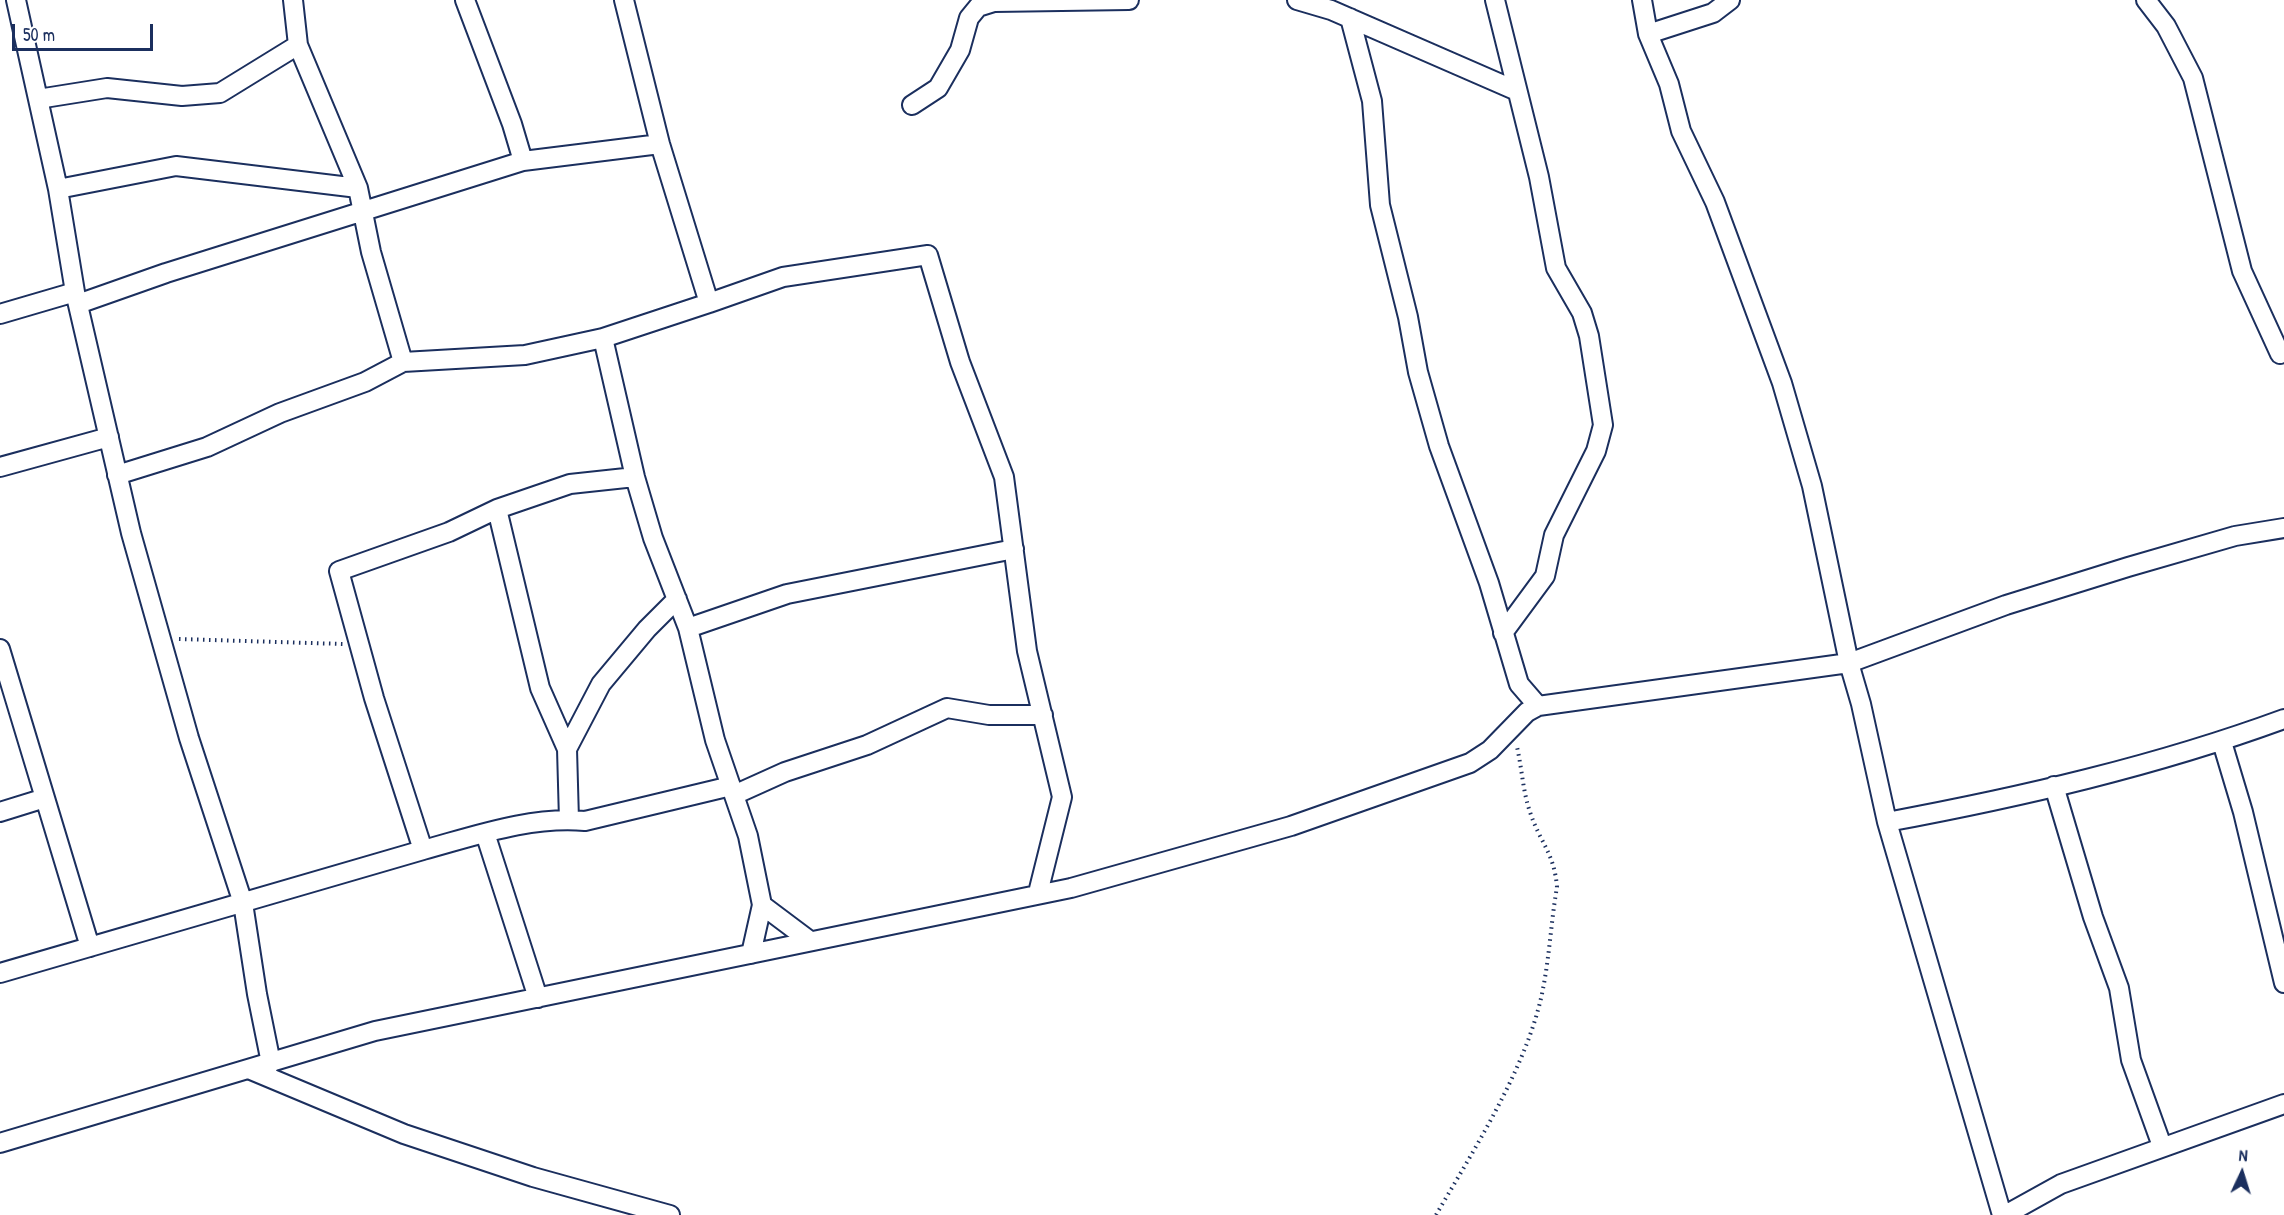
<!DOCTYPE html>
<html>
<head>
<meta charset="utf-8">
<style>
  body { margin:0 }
  #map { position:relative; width:2284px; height:1215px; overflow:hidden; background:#fff; font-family:"Patrick Hand",sans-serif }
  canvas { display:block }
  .north { position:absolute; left:2212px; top:1143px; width:60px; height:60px; -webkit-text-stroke:4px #fff; paint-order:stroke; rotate:4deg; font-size:16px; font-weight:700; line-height:24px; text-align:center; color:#1b2f5e }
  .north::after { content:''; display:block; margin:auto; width:21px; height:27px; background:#1b2f5e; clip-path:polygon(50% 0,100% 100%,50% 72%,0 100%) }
  .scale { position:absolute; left:12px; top:24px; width:141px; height:27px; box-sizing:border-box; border:3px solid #1b2f5e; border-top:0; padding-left:8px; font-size:18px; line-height:21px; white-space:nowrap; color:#1b2f5e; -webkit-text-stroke:4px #fff; paint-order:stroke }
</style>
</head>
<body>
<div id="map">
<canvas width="2284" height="1215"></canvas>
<div class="north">N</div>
<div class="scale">50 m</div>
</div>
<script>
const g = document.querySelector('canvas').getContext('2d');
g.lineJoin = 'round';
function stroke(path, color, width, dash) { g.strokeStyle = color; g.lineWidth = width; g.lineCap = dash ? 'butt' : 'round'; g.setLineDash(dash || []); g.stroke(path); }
const path = new Path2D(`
  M179,639L343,644
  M1436,1215C1472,1153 1519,1079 1538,1010C1549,971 1550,927 1557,887C1554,852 1540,843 1530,812C1523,792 1522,769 1517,747`);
const street = new Path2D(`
  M293,0L298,45L358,188L371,252L403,362L525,355L603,338L709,303
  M465,0L512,124L523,161L660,144
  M624,0L660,144L709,303L783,277L928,255L960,362L1004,477L1027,651L1062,797L1038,893
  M1297,0L1331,10L1517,91
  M1495,0L1539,177L1556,268L1582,313L1589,336L1603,425L1596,451L1554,535L1545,576L1503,633
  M1642,0L1648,34
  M1730,0L1713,13L1648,34L1669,84L1681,131L1715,202L1782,383L1812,486L1849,663L1861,704L1887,822L2002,1215
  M2146,0L2166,26L2193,78L2242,271L2280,354
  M1350,18L1372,101L1380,205L1408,317L1418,372L1439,446L1489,583L1519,684L1538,706
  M38,99L107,88L182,96L220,93L298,45
  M912,105L938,88L960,50L969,18L978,7L994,2L1129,0
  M58,189L176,166L358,188
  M75,292L131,533L189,738L243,903L257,994L271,1063
  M78,304L166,273L523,161
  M0,314L75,292L58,189L16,0
  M603,338L635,477L653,538L688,628L715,740L748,836L762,905L751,954
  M0,467L109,437
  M117,475L207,447L280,413L365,382L403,362
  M497,509L540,688L567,749
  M688,628L787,594L1014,549
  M0,649L90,947
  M2222,742L2243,812L2284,983
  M2054,786L2093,917L2119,988L2131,1060L2162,1146
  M734,795L785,772L867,745L947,708L989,715H1043
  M0,812L45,798
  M569,820L567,749L601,684L647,629L677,599
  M1887,822C2021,797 2156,766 2284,719
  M485,833L538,998
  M423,850C475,836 530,816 585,821L731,786
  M762,905L810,941
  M0,973L423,850L374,698L339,571L449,532L497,509L570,484L635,477
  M251,1070L404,1134L533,1177L670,1215
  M0,1143L375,1031L1071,888L1291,826L1470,763L1490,750L1527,712L1538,706L1849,663L2006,605L2128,567L2235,536L2284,528
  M2005,1215L2061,1184L2284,1104`);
stroke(street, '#1b2f5e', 22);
stroke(path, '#1b2f5e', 4, [1.5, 4.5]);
stroke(street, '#fff', 18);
</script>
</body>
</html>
